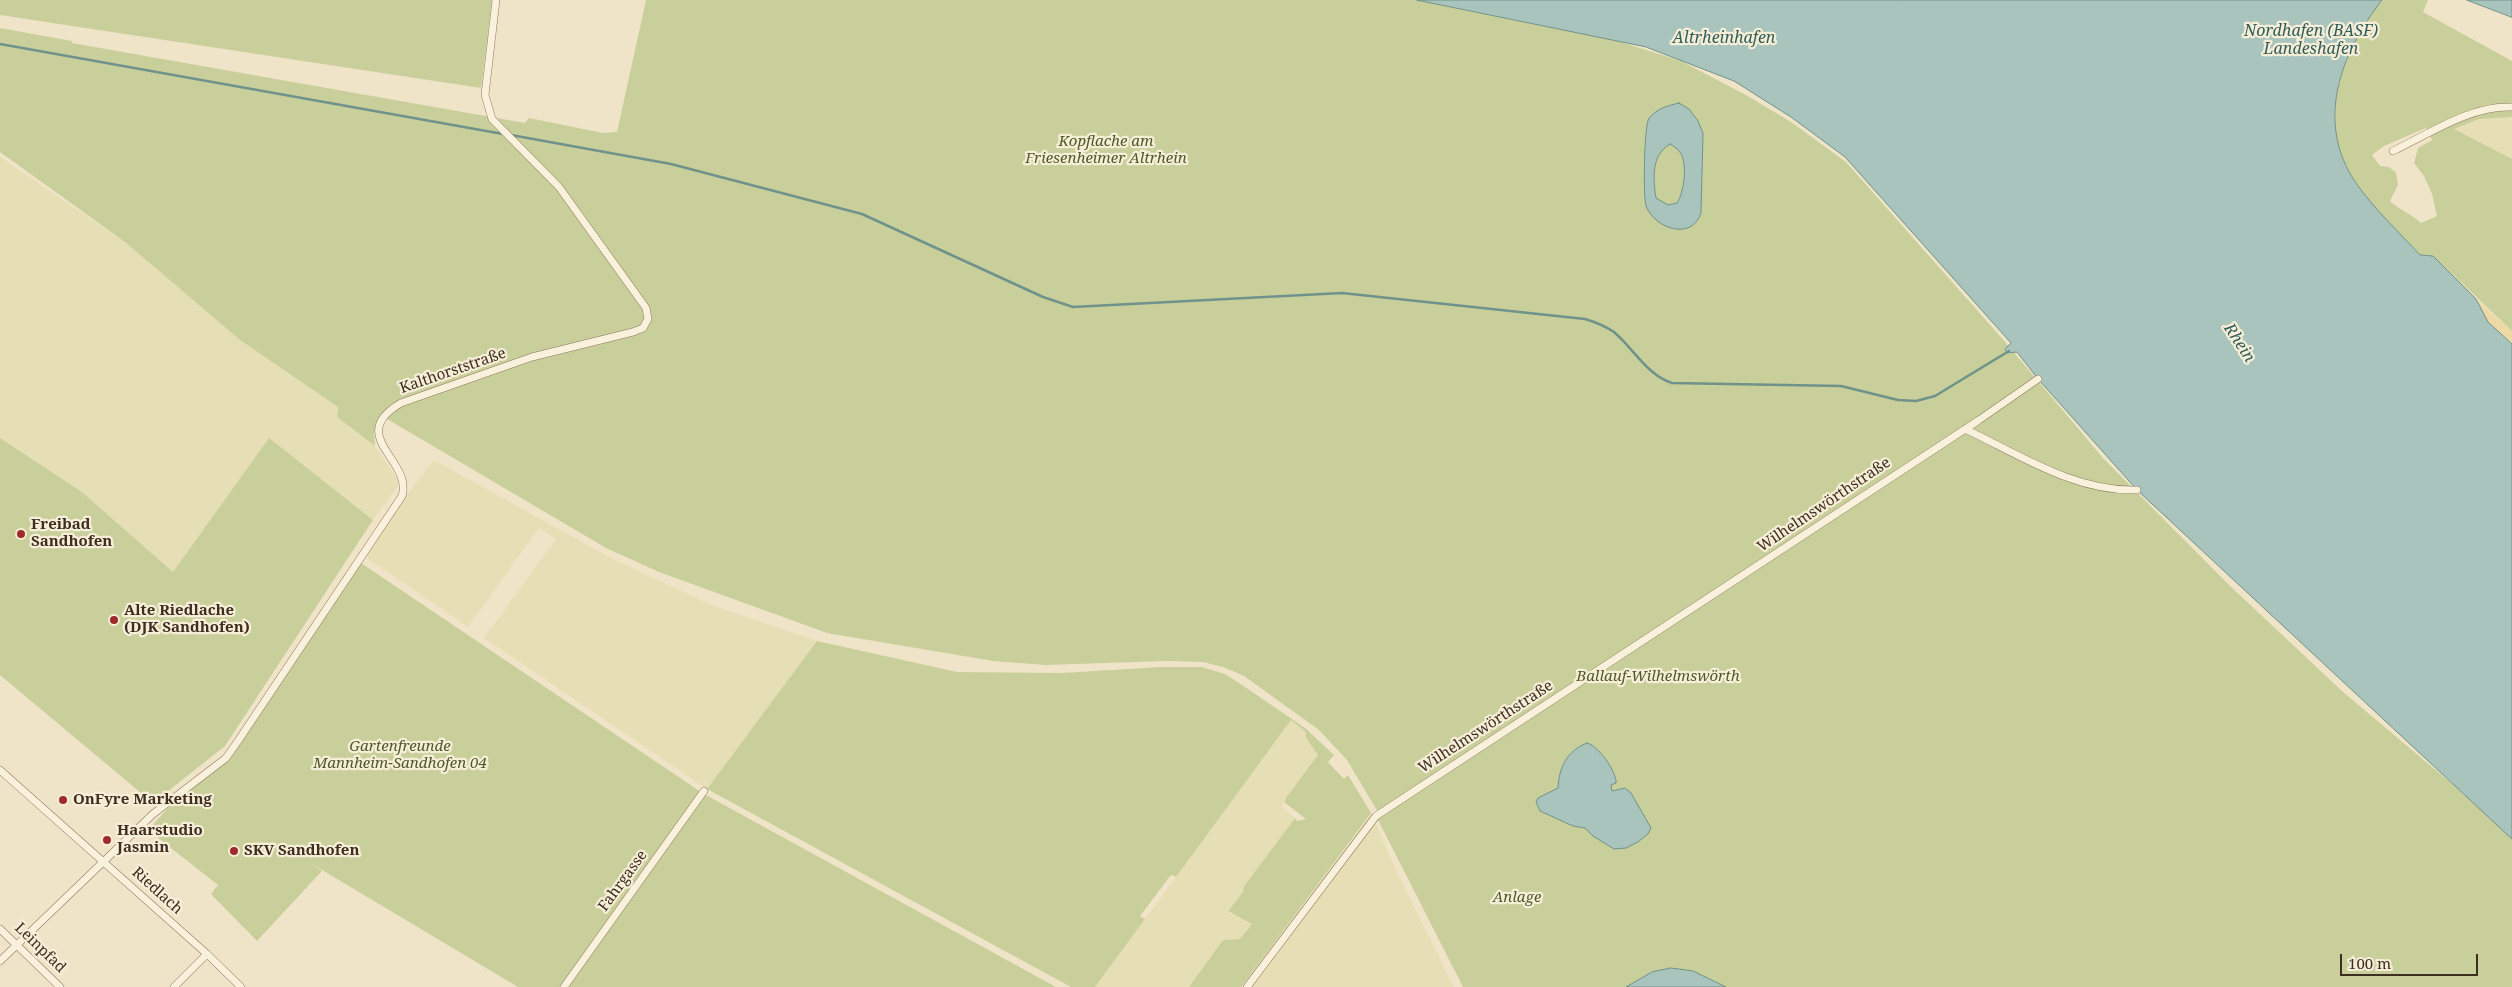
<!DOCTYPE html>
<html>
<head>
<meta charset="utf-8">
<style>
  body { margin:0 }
  #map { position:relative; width:2512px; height:987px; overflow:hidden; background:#f0e4c8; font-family:"Noto Serif",serif }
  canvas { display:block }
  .scale { position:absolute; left:2340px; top:954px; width:138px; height:22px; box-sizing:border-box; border:2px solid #3d2e20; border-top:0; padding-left:6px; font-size:15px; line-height:18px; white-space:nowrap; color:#3d2e20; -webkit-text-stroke:4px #f7eed8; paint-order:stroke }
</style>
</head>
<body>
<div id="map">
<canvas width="2512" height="987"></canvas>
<div class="scale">100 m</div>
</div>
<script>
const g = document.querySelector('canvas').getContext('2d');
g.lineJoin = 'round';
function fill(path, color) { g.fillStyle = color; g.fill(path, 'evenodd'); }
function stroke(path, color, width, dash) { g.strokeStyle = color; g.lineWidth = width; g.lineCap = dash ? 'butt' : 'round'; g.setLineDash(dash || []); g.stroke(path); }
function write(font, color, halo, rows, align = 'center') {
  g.font = font + ' "Noto Serif",serif'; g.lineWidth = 4.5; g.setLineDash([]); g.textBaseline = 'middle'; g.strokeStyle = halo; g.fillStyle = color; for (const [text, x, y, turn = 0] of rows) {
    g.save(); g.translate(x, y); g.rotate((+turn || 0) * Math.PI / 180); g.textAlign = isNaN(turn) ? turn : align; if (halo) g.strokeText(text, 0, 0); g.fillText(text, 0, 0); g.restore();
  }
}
const farmland = new Path2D(`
  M2509,116L2512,117V159L2453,129L2479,119Z
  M0,157L125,242L240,340L338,407L337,417L375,446L400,483L373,520L269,439L173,572L82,492L0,438Z
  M434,460L609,557L711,605L817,641L707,789L484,638L556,539L539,528L468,627L368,559L367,555L406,496Z
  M1291,720L1306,732V738L1318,755L1281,807L1295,818L1244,886L1243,892L1228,911L1252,924L1240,939L1223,940L1189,987H1095Z
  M1371,813L1396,870L1454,987H1241Z`);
const green = new Path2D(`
  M0,0H492L481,88L0,15Z
  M646,0H1417L1621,42L1681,61L1746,95L1791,122L1846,162L2006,343L2103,458L2228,584L2342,691L2451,783L2512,838V987H1463L1376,816L1379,814L1347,760L1319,730L1244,676L1223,667L1203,662L1166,661L1045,665L993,661L827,633L659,572L606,548L382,416L374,432L375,446L337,417L338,407L240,340L125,242L0,152V28L72,41V43L525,123L529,118L603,133L617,132Z
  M2382,0H2428L2423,12L2512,61V117L2479,119L2454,129L2512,159V331L2433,256L2420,255C2399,232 2374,209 2356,184C2314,123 2342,52 2382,0ZM2426,128L2432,140L2418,148L2414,163L2424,176L2432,194L2437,216L2421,223C2411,214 2400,210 2390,201L2398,185L2396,173L2389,167L2380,166L2372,155L2384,146Z
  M0,438L82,492L173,572L269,438L373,520L225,746L153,803L0,675Z
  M361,563L704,794L1056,987H518L312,864L322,871L257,941L211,894L218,885L148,830L169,807L198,784L196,782L227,762Z
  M817,641L957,672L1062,673L1160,667H1202L1225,674L1248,689L1305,728L1334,755L1328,762L1344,779L1348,775L1371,813L1241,987H1189L1223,940L1240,939L1252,924L1228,911L1243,892L1244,886L1295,818L1297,821L1306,819L1285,803L1286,798L1318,755L1306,738V732L1291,720L1176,877L1171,875L1140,916L1145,919L1095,987H1071L707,789Z`);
const sand = new Path2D(`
  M2476,299L2512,331V344L2488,322Z`);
const water = new Path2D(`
  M1417,0H2382C2341,53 2314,122 2356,183C2374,209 2399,232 2420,255L2433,256L2476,299L2488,322L2512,344V839L2137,490L2038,379L2017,352L2007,353L2005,349L2011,343L1845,157L1791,117L1734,81L1646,47Z
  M2467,0H2512V17Z
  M1679,103L1689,109L1698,121L1703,133L1701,213C1692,241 1655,229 1646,206C1643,196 1644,126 1649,118C1658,108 1667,106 1679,103ZM1670,144C1673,146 1678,149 1680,152C1688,163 1684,193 1677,203L1668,205L1656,198C1653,178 1651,155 1670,144Z
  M1587,743C1598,745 1617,772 1616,783L1611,785L1612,791L1625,788L1631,793L1651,828L1648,834L1638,842L1626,848L1614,849L1593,836L1585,828L1573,826L1540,811L1536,802L1538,798L1558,788C1559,767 1567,751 1587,743Z
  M1671,968L1693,971L1726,987H1626L1652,972Z`);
const stream = new Path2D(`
  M0,44L503,134
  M511,135L671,164L862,214L1043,297L1073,307L1342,293L1585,319C1595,322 1605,326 1614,332C1633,348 1648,376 1672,383L1841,386L1898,400L1916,401L1935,396L2009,351`);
const street = new Path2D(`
  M2393,151C2429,134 2471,105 2512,107
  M1965,429C2020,455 2075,492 2137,490
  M0,770L207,954L241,987
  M0,929L60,987
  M0,961L153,814L226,758L238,741L402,496C413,460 345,436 401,403L532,357L633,332L643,328L648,319L646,308L559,187L492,119L485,95L496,0
  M174,987L207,954
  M564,987L704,791
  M1247,987L1376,816L1979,420L2038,379`);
const markers = [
  [21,534,5,"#9e2a2b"],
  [114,620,5,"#9e2a2b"],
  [63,800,5,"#9e2a2b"],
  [107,840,5,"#9e2a2b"],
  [234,851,5,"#9e2a2b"]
];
const parkNames = [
  ["Kopflache am",1106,142],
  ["Friesenheimer Altrhein",1106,159],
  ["Ballauf-Wilhelmswörth",1658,677],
  ["Gartenfreunde",400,747],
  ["Mannheim-Sandhofen 04",400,764],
  ["Anlage",1517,898]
];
const streetNames = [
  ["Kalthorststraße",453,371,-19],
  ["Wilhelmswörthstraße",1824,505,-34],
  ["Wilhelmswörthstraße",1486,727,-33],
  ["Fahrgasse",623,881,-54],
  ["Riedlach",157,891,42],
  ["Leinpfad",40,948,44]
];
const poiNames = [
  ["Freibad",31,525],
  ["Sandhofen",31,542],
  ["Alte Riedlache",124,611],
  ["(DJK Sandhofen)",124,628],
  ["OnFyre Marketing",73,800],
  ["Haarstudio",117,831],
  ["Jasmin",117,848],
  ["SKV Sandhofen",244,851]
];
const waterNames = [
  ["Nordhafen (BASF)",2311,31],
  ["Landeshafen",2311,49],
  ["Altrheinhafen",1724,38],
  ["Rhein",2239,343,57]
];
fill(farmland, '#e6deb5');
fill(green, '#c9cf9b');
fill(sand, '#ecd9a5');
fill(water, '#a9c4bc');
stroke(water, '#6f938a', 1);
stroke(stream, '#6f938a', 2.5);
stroke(street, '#8d765c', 8);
stroke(street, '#faf1dc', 7);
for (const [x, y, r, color] of markers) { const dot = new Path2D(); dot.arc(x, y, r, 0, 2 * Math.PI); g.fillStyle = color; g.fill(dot); stroke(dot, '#f7eed8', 2); }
write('italic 15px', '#4d5a26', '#f7eed8', parkNames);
write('15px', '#3d2e20', '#f7eed8', streetNames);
write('bold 15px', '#3d2e20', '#f7eed8', poiNames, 'left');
write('italic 16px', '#2f5d5a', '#f7eed8', waterNames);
</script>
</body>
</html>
